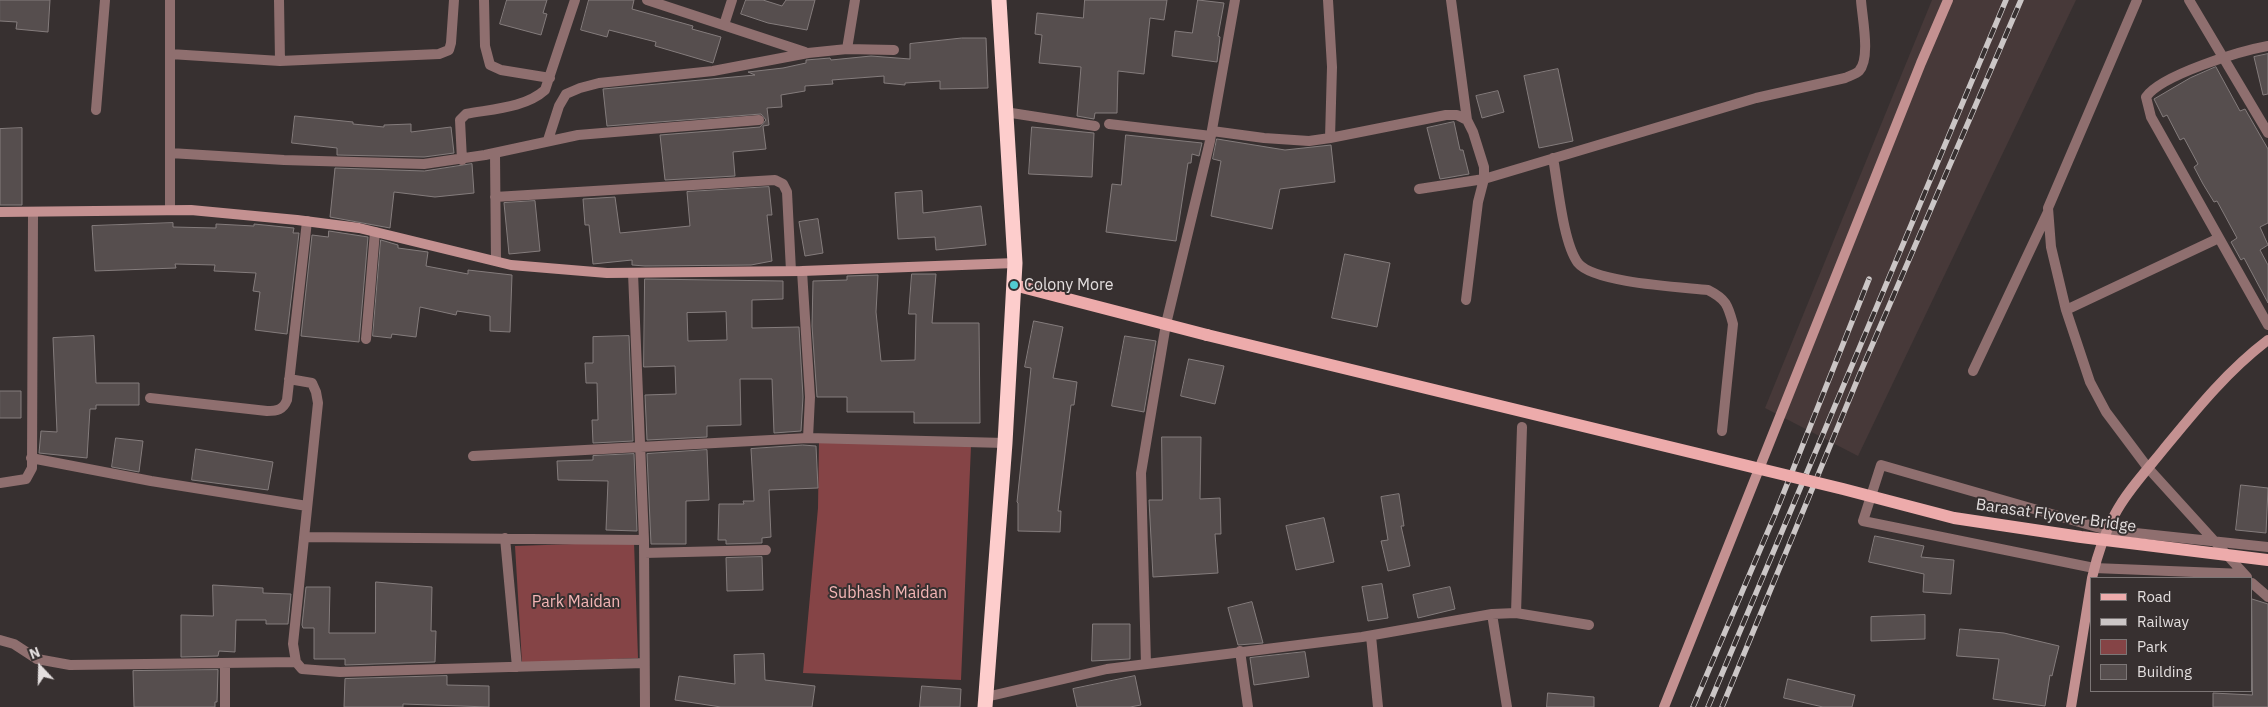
<!DOCTYPE html>
<html>
<head>
<meta charset="utf-8">
<style>
  body { margin:0 }
  #map { position:relative; width:2268px; height:707px; overflow:hidden; background:#373030; font-family:"IBM Plex Sans",sans-serif }
  canvas { display:block }
  .legend { position:absolute; left:2090px; top:577px; width:162px; height:115px; box-sizing:border-box; background:#373030; border:1px solid #7c7676; margin:0; padding:6px 9px; list-style:none; font-size:15px; color:#e3dede }
  .legend li { display:flex; align-items:center; gap:10px; height:25px }
  .legend b { width:25px; border:1px solid #7c7676 }
  .north { position:absolute; left:15px; top:642px; width:50px; height:50px; -webkit-text-stroke:4px #373030; paint-order:stroke; rotate:339deg; font-size:14px; font-weight:700; line-height:20px; text-align:center; color:#e3dede }
  .north::after { content:''; display:block; margin:auto; width:18px; height:22px; background:#e3dede; clip-path:polygon(50% 0,100% 100%,50% 72%,0 100%) }
</style>
</head>
<body>
<div id="map">
<canvas width="2268" height="707"></canvas>
<ul class="legend">
<li><b style="height:6px;background:#edabab"></b>Road</li>
<li><b style="height:6px;background:#cbc6c6"></b>Railway</li>
<li><b style="height:14px;background:#854446"></b>Park</li>
<li><b style="height:14px;background:#564e4e"></b>Building</li>
</ul>
<div class="north">N</div>
</div>
<script>
const g = document.querySelector('canvas').getContext('2d');
g.lineJoin = 'round';
function fill(path, color) { g.fillStyle = color; g.fill(path, 'evenodd'); }
function stroke(path, color, width, dash) { g.strokeStyle = color; g.lineWidth = width; g.lineCap = dash ? 'butt' : 'round'; g.setLineDash(dash || []); g.stroke(path); }
function write(font, color, halo, rows, align = 'center') {
  g.font = font + ' "IBM Plex Sans",sans-serif'; g.lineWidth = 4; g.setLineDash([]); g.textBaseline = 'middle'; g.strokeStyle = halo; g.fillStyle = color; for (const [text, x, y, turn = 0] of rows) {
    g.save(); g.translate(x, y); g.rotate((+turn || 0) * Math.PI / 180); g.textAlign = isNaN(turn) ? turn : align; if (halo) g.strokeText(text, 0, 0); g.fillText(text, 0, 0); g.restore();
  }
}
const built = new Path2D(`
  M1932,0H2076L1858,456L1765,408Z`);
const green = new Path2D(`
  M819,441L971,446L961,680L803,673L818,508Z
  M634,542L638,658L522,663L515,546Z`);
const building = new Path2D(`
  M0,0H50L48,32L16,29L17,22L0,21Z
  M507,0H547L543,13L547,14L541,35L500,24Z
  M589,0H634L632,9L693,26L692,29L721,37L713,63L655,46L656,42L609,30L607,37L581,30Z
  M746,0H763L782,6L786,0H815L807,30L768,23L741,14Z
  M1085,0H1167L1164,20L1150,18L1144,74L1118,71L1117,113H1095L1094,119L1077,116L1081,67L1039,63L1042,35L1035,34L1037,13L1083,18Z
  M1198,0L1224,3L1218,36L1220,37L1217,62L1172,56L1175,31L1192,33Z
  M962,38H986L988,88L940,89V81L905,83V85L884,83V76L832,80L833,84L805,86V91L781,95L782,107L767,108L769,125L763,126L766,149L733,152L735,176L665,180L660,135L760,127L766,120L761,114L607,126L603,89L755,75L748,72L783,68L806,63V60L830,58L831,60L871,56L910,59V44Z
  M2268,54V94L2263,95L2254,57Z
  M2216,67L2240,111L2245,109L2268,149V223L2260,227L2268,245L2260,250L2268,265V303L2244,258L2241,260L2231,242L2237,238L2217,201L2214,202L2203,184L2194,167L2198,164L2184,138L2180,140L2167,115L2163,117L2154,99L2190,78Z
  M1558,69L1573,141L1539,148L1524,76Z
  M1498,91L1504,112L1482,118L1476,96Z
  M295,116L353,122V124L384,127V125L411,124V132L451,127L454,153L424,157L337,155V148L292,143Z
  M1454,122L1460,150H1463L1469,174L1440,179L1427,128Z
  M1032,127L1094,133L1092,177L1029,174Z
  M22,128V205H0V129Z
  M1126,135L1202,143L1199,156L1192,154L1191,163H1188L1176,241L1106,232L1112,184L1121,185Z
  M1217,139L1285,150L1331,145L1335,182L1280,189L1272,229L1211,216L1221,161L1213,159Z
  M472,164L474,193L435,197L394,192L390,228L330,217L335,168L424,171Z
  M769,187L772,215H767L772,261L751,265L645,266L632,265V260L593,264L589,225H585L583,199L615,197L620,233L690,226L687,192Z
  M922,191L923,213L981,206L986,245L936,250L935,237L898,239L895,193Z
  M535,201L540,251L509,254L504,203Z
  M818,219L823,253L805,256L799,222Z
  M173,223V227L216,228V224L254,226V224L294,228L293,233H299L287,334L255,330L260,292L253,291L256,273L214,271L215,265L175,264L176,268L95,271L92,226Z
  M329,231L368,237L359,342L301,336L312,235L328,237Z
  M381,240L398,245V248L428,252L426,266L468,274V270L512,275L510,332L490,331V316L457,311L456,315L420,307L416,337L392,334L391,338L373,336Z
  M1345,254L1390,263L1377,327L1332,318Z
  M912,274H936L932,323H979L980,423H914V412H847V397H817L812,326L813,281L847,280V276L878,275L876,312L881,361L915,360L916,314H909Z
  M645,279L783,281V299L752,300V328L799,327L803,397L801,431L774,433L772,379H740L741,425L707,426V437L647,440L645,395L676,394L675,366L644,367ZM726,312L727,340L688,341L687,313Z
  M1034,321L1063,327L1053,378L1077,382L1074,405H1071L1058,511H1061L1060,532L1018,531V503L1017,502L1031,368L1025,367Z
  M94,336L96,383H139V405H96V409H90L87,458L39,453L41,431L57,432L53,338Z
  M629,336L633,441L593,443L592,420H598L597,383H586L585,363H593V337Z
  M1125,336L1156,341L1144,412L1112,406Z
  M1189,359L1224,366L1215,404L1181,396Z
  M0,391H21V418H0Z
  M1162,437H1201L1200,499L1220,498L1221,534H1215L1218,573L1153,577L1149,500H1162Z
  M116,438L143,441L139,472L112,467Z
  M803,445L816,446L818,488L769,490L771,537L762,538V543L726,544V540H718L719,504H744L743,501H754L751,449Z
  M196,449L273,462L268,490L192,480Z
  M707,450L709,500L686,501V544H651L647,454Z
  M634,454L637,531L606,530L608,481L558,480L557,461L593,460V456Z
  M2241,485L2268,488L2266,533L2236,530Z
  M1399,494L1404,526H1401L1410,566L1388,571L1381,541L1388,540L1381,497Z
  M1324,518L1334,562L1296,570L1286,526Z
  M1875,536L1924,546L1921,557L1954,560L1951,594L1923,592L1924,574L1869,562Z
  M762,557L763,590L727,591L726,558Z
  M376,582L432,587L431,631H436L435,662L345,665V659H314V628H303L302,625L306,587H330L329,633H375Z
  M1382,584L1388,618L1368,621L1362,587Z
  M213,585L263,588V593L291,594L288,624H266V620H236L235,652L219,651L218,656L181,657V615L213,616Z
  M1450,587L1455,609L1418,618L1413,595Z
  M2252,599L2268,604V707H2213V693L2252,695Z
  M1252,602L1263,643L1238,645L1228,608Z
  M1925,615V639L1871,641V617Z
  M1093,624H1130V659L1092,661Z
  M1960,629L2004,633L2059,646L2052,676L2050,675L2045,706L1993,699L1999,659L1957,656Z
  M1305,652L1309,677L1254,685L1250,658Z
  M764,654L765,680L815,686L812,707H721L675,700L679,676L735,684L734,655Z
  M218,670L217,702H215V707H134L133,671Z
  M447,676V685L489,686V707L403,704V707H344L345,679Z
  M1135,676L1141,705L1130,707H1077L1073,689Z
  M1788,679L1855,695L1852,707H1823L1784,698Z
  M922,686L961,689L960,707H920Z
  M1548,693L1594,697V707H1547Z`);
const street = new Path2D(`
  M170,0V210
  M279,0L280,61
  M484,0L485,46L490,65L501,70L550,78
  M647,0L805,52
  M1328,0L1332,67L1330,138
  M1451,0L1467,120
  M2137,0L2048,208L2051,247L2066,310L2090,382L2106,412L2148,468L2247,577
  M2189,0L2268,133
  M724,25L732,0
  M2268,46C2240,51 2161,75 2146,97L2151,117L2268,325
  M847,49L855,0
  M170,54L280,61L439,54L449,50L451,43L454,0
  M96,110L105,0
  M1005,112L1095,126
  M1109,124L1211,136
  M1212,131L1264,138L1309,141L1330,138L1446,115H1457L1467,120L1473,132L1484,167V179L1478,202L1466,300
  M548,140L559,106L566,94L580,88L599,83L713,71L808,53L847,49L894,50
  M170,153L284,160L424,164L485,155L578,135L759,120
  M495,153L496,261
  M1553,158C1558,185 1563,243 1578,263C1594,283 1681,287 1708,290C1726,299 1728,305 1733,324L1722,431
  M462,160L460,120L466,114C492,109 525,108 545,90L575,0
  M1419,189L1484,179L1756,98L1845,78C1849,76 1856,74 1859,71C1871,58 1862,17 1861,0
  M495,197L775,180L783,184L787,192L791,271
  M802,271L810,397L808,438
  M633,273L644,540L645,707
  M2066,310L2219,238
  M366,339L375,232
  M1973,371L2048,212
  M289,379L312,383L316,392L318,403L293,644L296,662L302,669L340,672L644,663
  M150,398L267,411C277,411 283,410 287,400L307,221
  M473,456L808,438L1005,443
  M31,458L151,481L307,506
  M0,483L26,479L32,468L33,213
  M304,537L644,540
  M505,538L517,667
  M644,553L766,550
  M2244,574L2094,568L1863,521L1881,465L2107,530L2268,547
  M2252,583L2268,597
  M1516,613L1522,427
  M1492,614L1507,707
  M1371,636L1378,707
  M0,640L14,644L37,659L70,665L296,662
  M1240,651L1248,707
  M1146,664L1141,473L1166,324L1210,141L1235,0
  M986,697L1107,669L1362,637L1492,614L1516,613L1589,625
  M225,707V663`);
const secondary = new Path2D(`
  M0,212L191,210L297,220L359,228L511,265L607,273L802,271L1015,263
  M2092,578C2097,556 2104,534 2115,514C2127,491 2147,470 2163,450C2195,411 2227,371 2268,340
  M1664,707L1921,63L1948,0
  M2071,707L2092,578`);
const primary = new Path2D(`
  M1014,285L1207,335`);
const highway = new Path2D(`
  M985,707L1005,443L1015,263L999,0`);
const rail = new Path2D(`
  M1693,707L1774,517L1869,279
  M1708,707L2006,0
  M1722,707L1861,371L2021,0`);
const primaryBridge = new Path2D(`
  M1207,335L1843,489L1954,518L2081,537L2268,560`);
const markers = [
  [1014,285,5,"#51ccd1"]
];
const poiNames = [
  ["Colony More",1024,285]
];
const streetNames = [
  ["Barasat Flyover Bridge",2056,516,8]
];
const parkNames = [
  ["Subhash Maidan",888,593],
  ["Park Maidan",576,602]
];
fill(built, '#473939');
fill(green, '#854446');
fill(building, '#564e4e');
stroke(building, '#847c7c', 1);
stroke(street, '#8f6f6f', 10);
stroke(secondary, '#c49191', 10);
stroke(primary, '#edabab', 12);
stroke(highway, '#fdcdcc', 15);
stroke(rail, '#cbc6c6', 5.5);
stroke(rail, '#373030', 4, [11]);
stroke(primaryBridge, '#edabab', 12);
for (const [x, y, r, color] of markers) { const dot = new Path2D(); dot.arc(x, y, r, 0, 2 * Math.PI); g.fillStyle = color; g.fill(dot); stroke(dot, '#373030', 2); }
write('16px', '#e3dede', '#373030', poiNames, 'left');
write('16px', '#e3dede', '#373030', streetNames);
write('16px', '#f4b6b6', '#373030', parkNames);
</script>
</body>
</html>
